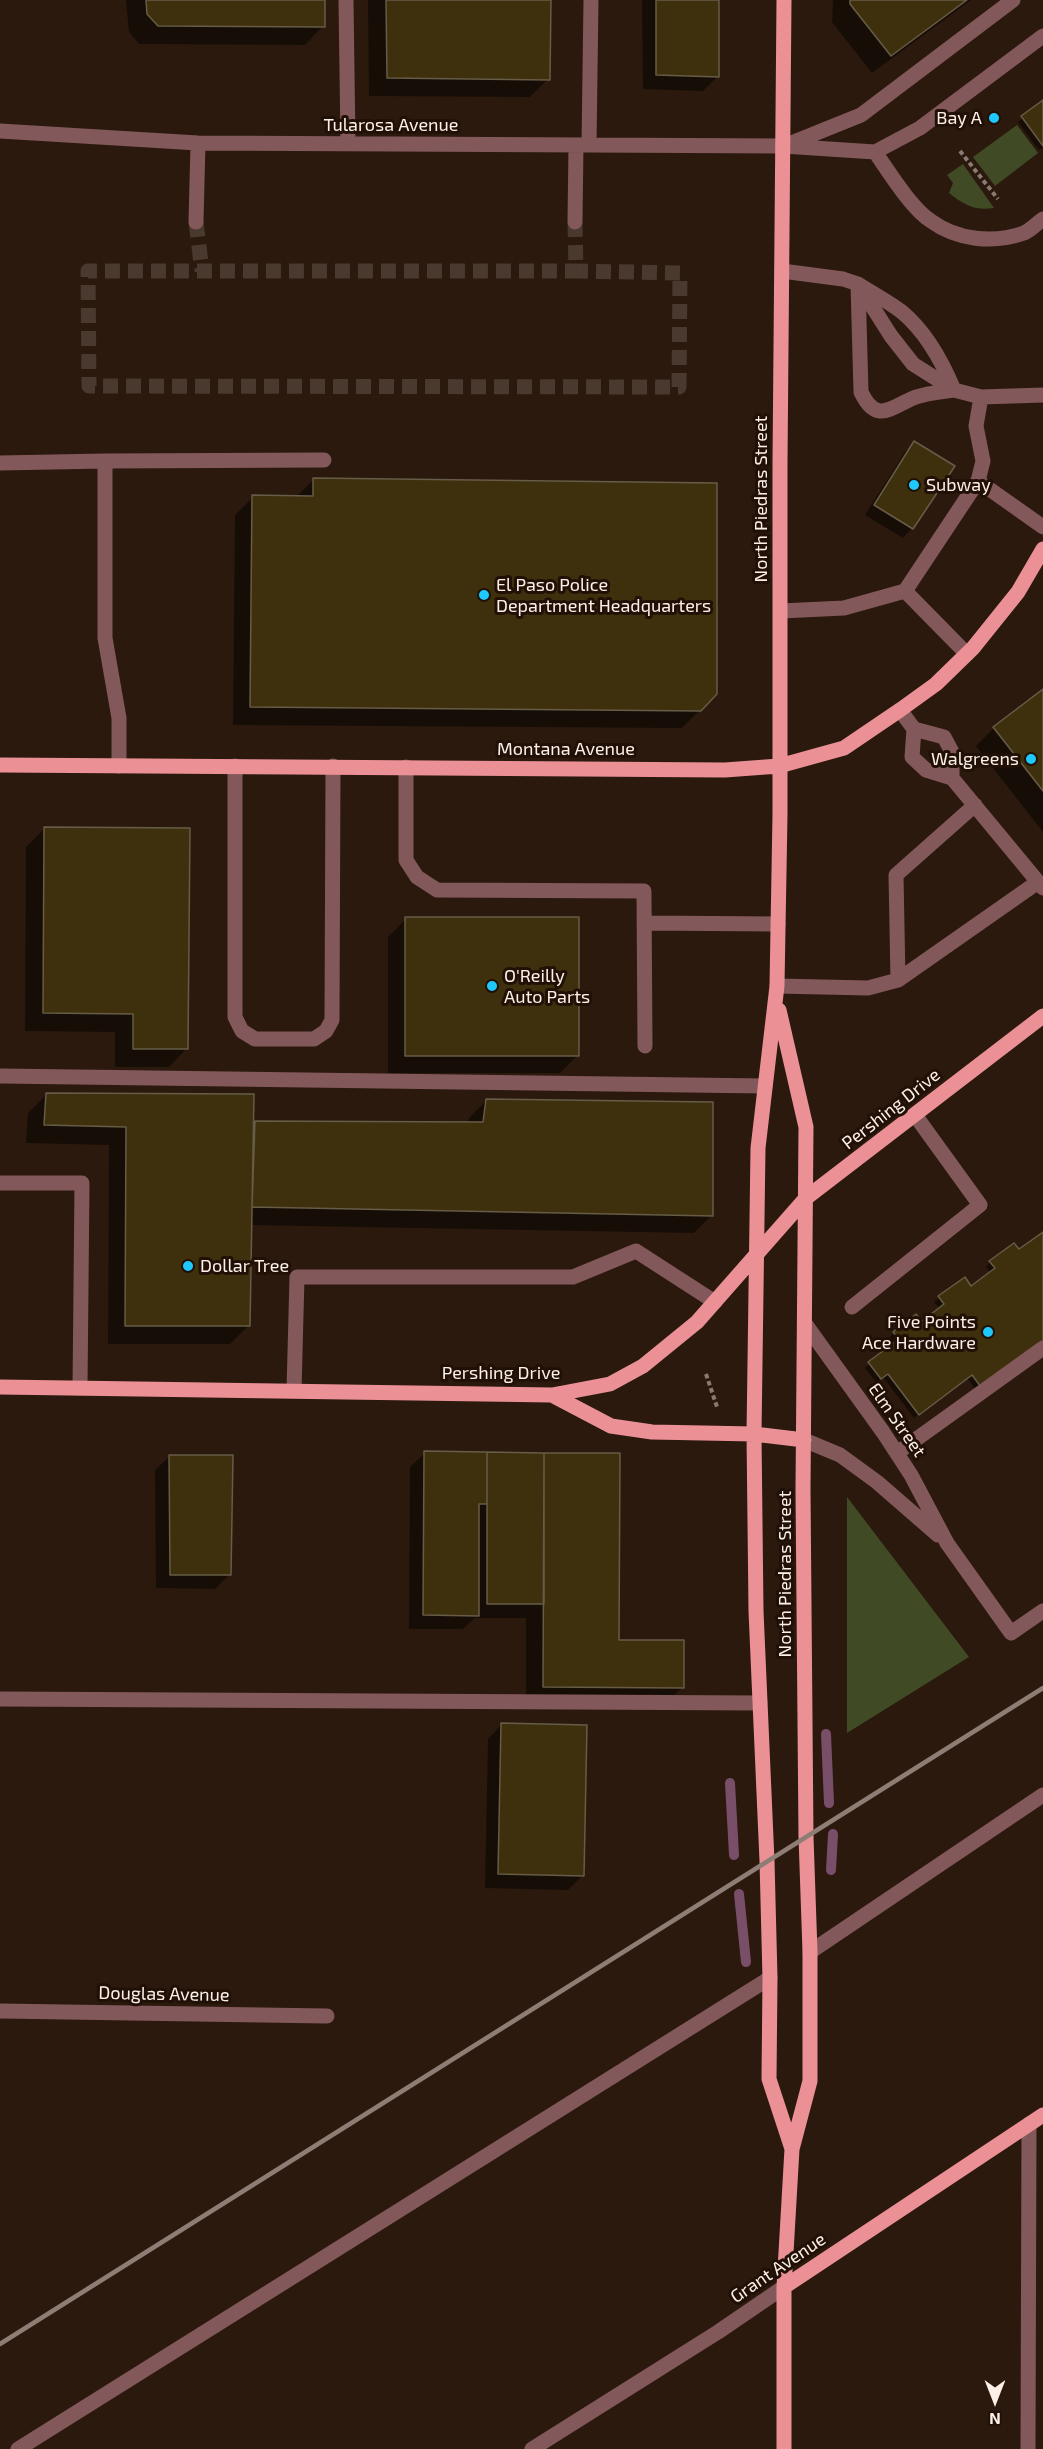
<!DOCTYPE html>
<html>
<head>
<meta charset="utf-8">
<style>
  body { margin:0 }
  #map { position:relative; width:1043px; height:2449px; overflow:hidden; background:#2b190e; font-family:"Exo 2",sans-serif }
  canvas { display:block }
  .north { position:absolute; left:965px; top:2371px; width:60px; height:60px; -webkit-text-stroke:4px #211006; paint-order:stroke; rotate:180deg; font-size:16px; font-weight:700; line-height:24px; text-align:center; color:#fdf0e9 }
  .north::after { content:''; display:block; margin:auto; width:21px; height:27px; background:#fdf0e9; clip-path:polygon(50% 0,100% 100%,50% 72%,0 100%) }
</style>
</head>
<body>
<div id="map">
<canvas width="1043" height="2449"></canvas>
<div class="north">N</div>
</div>
<script>
const g = document.querySelector('canvas').getContext('2d');
g.lineJoin = 'round';
function fill(path, color) { g.fillStyle = color; g.fill(path, 'evenodd'); }
function stroke(path, color, width, dash) { g.strokeStyle = color; g.lineWidth = width; g.lineCap = dash ? 'butt' : 'round'; g.setLineDash(dash || []); g.stroke(path); }
function write(font, color, halo, rows, align = 'center') {
  g.font = font + ' "Exo 2",sans-serif'; g.lineWidth = 6; g.setLineDash([]); g.textBaseline = 'middle'; g.strokeStyle = halo; g.fillStyle = color; for (const [text, x, y, turn = 0] of rows) {
    g.save(); g.translate(x, y); g.rotate((+turn || 0) * Math.PI / 180); g.textAlign = isNaN(turn) ? turn : align; if (halo) g.strokeText(text, 0, 0); g.fillText(text, 0, 0); g.restore();
  }
}
const green = new Path2D(`
  M1017,125L1038,153L995,186L973,157Z
  M963,164L994,208C975,211 964,205 949,193L953,183L947,175Z
  M847,1497L969,1657L847,1733Z`);
const shadow = new Path2D(`
  M126,0H324L323,26L305,45L139,44L129,32Z
  M368,0H549L548,79L530,97L369,96Z
  M642,0H718L717,77L703,91L643,89Z
  M833,0H971L872,73L832,22Z
  M1043,102V147L1039,150L1018,122Z
  M915,442L912,528L903,538L865,515L905,452Z
  M314,479L700,710L682,728L233,725L235,515L253,497H296Z
  M1043,691V832L976,746L994,728Z
  M44,829L187,1048L169,1067H115V1032L25,1031L26,847Z
  M406,919L578,1055L560,1073H388V937Z
  M46,1095L252,1096L254,1122L468,1123L469,1118L487,1100L712,1215L694,1233L250,1225L248,1326L230,1344H108L109,1145L26,1143L28,1113Z
  M1043,1234V1341L976,1390L967,1378L914,1418L883,1377L876,1382L865,1368L895,1344L889,1338L894,1333L916,1316L921,1323L940,1309L934,1302L939,1298L964,1279L971,1288L991,1273L986,1267L990,1262L1019,1251Z
  M425,1453L544,1454L618,1642L682,1687L664,1706L526,1705V1618H475L463,1629H409L410,1467Z
  M170,1456L229,1575L215,1589L156,1588L155,1470Z
  M502,1724L583,1875L568,1890L485,1888L488,1739Z`);
const stream = new Path2D(`
  M826,1734L829,1803
  M730,1783L734,1855
  M831,1870L833,1834
  M739,1894L746,1962`);
const building = new Path2D(`
  M146,0H325V27L158,26L147,14Z
  M386,0H551L550,80L387,78Z
  M656,0H719V77L656,75Z
  M850,0H967L891,56L850,4Z
  M1043,100V146L1021,116Z
  M914,441L955,466L913,529L874,505Z
  M313,478L717,483V694L701,711L250,707L252,495L313,496Z
  M1043,689V791L993,727Z
  M44,827L190,828L188,1049H133V1014L43,1013Z
  M405,917H579V1056H405Z
  M46,1093L254,1094L250,1326H125L126,1127L44,1125Z
  M486,1099L713,1102V1216L252,1207L255,1121L483,1122Z
  M1043,1232V1341L981,1387L972,1375L919,1415L888,1374L881,1379L868,1362L899,1339L893,1332L916,1314L922,1321L944,1304L938,1296L965,1277L971,1286L995,1268L989,1261L1014,1243L1019,1249Z
  M424,1451L487,1452V1504H479V1616L423,1615Z
  M487,1452L544,1453V1604H487Z
  M544,1453H620L619,1640H684V1688L543,1687Z
  M169,1455H233L231,1575H170Z
  M501,1723L587,1725L584,1876L498,1874Z`);
const minorTunnel = new Path2D(`
  M196,222L202,271
  M575,222L576,271L680,273L679,387L89,386L88,271H576`);
const path = new Path2D(`
  M960,151L998,199
  M706,1374L717,1407`);
const minor = new Path2D(`
  M346,0L348,144
  M0,131L198,143L783,146L875,152L920,128L1043,36
  M789,144L861,115L1013,0
  M589,145L591,0
  M875,152C889,172 911,208 931,221C957,240 993,244 1024,233C1031,230 1037,223 1043,219
  M196,222L198,143
  M575,222L576,145
  M782,271L843,279L858,284L891,336L913,364L954,390L981,397L1043,395
  M858,284C872,293 889,302 902,312C926,332 942,361 954,390C941,392 928,393 916,397C892,406 877,426 861,392Z
  M981,397L976,426L983,461L978,481L1043,527
  M105,461L324,460
  M0,463L105,461V638L119,718V766
  M905,591L978,481
  M781,611L844,608L905,591L967,654
  M900,710L914,729L944,737L952,752V778
  M914,729L912,757L926,770L952,778L1043,888
  M235,766V1017L242,1031L255,1039H314L326,1031L332,1020L333,766
  M406,767V860L417,877L437,890L644,891L645,1046
  M975,805L896,875L898,980L1038,882
  M644,923L778,924
  M777,986L868,988L898,980
  M0,1076L765,1086
  M0,1183H82L80,1388
  M852,1307L980,1205L915,1115
  M806,1325L883,1432L911,1475L947,1543L1011,1633L1043,1611
  M294,1390L297,1277H573L636,1251L715,1302
  M804,1440L840,1455L877,1482L938,1535
  M897,1453L1043,1348
  M0,1699L760,1703
  M810,1952L1043,1795
  M0,2011L327,2016
  M18,2449L770,1978
  M532,2449L718,2332L784,2287
  M1028,2449L1029,2124`);
const major = new Path2D(`
  M784,0L780,463V814L777,986L758,1148L754,1434L756,1611L767,1861L770,1978L769,2079L792,2149
  M0,765L725,770L779,766L844,748L900,710L936,684L973,648L1018,592L1043,549
  M779,1010L806,1127L803,1489L806,1837L810,1952V2081L792,2149L784,2287V2449
  M0,1387L552,1395L610,1384L643,1366L697,1322L806,1198L1043,1016
  M552,1395L611,1426L652,1432L754,1434L804,1440
  M784,2287L1043,2115`);
const rail = new Path2D(`
  M0,2344L1043,1688`);
const markers = [
  [994,118,6,"#20c9fd"],
  [914,485,6,"#20c9fd"],
  [484,595,6,"#20c9fd"],
  [1031,759,6,"#20c9fd"],
  [492,986,6,"#20c9fd"],
  [188,1266,6,"#20c9fd"],
  [988,1332,6,"#20c9fd"]
];
const poiNames = [
  ["Bay A",982,118,"right"],
  ["Subway",926,485],
  ["El Paso Police",496,585],
  ["Department Headquarters",496,606],
  ["Walgreens",1019,759,"right"],
  ["O'Reilly",504,976],
  ["Auto Parts",504,997],
  ["Dollar Tree",200,1266],
  ["Five Points",976,1322,"right"],
  ["Ace Hardware",976,1343,"right"]
];
const streetNames = [
  ["Tularosa Avenue",391,125],
  ["North Piedras Street",761,499,-90],
  ["Montana Avenue",566,749],
  ["Pershing Drive",891,1109,-38],
  ["Pershing Drive",501,1373],
  ["Elm Street",897,1420,55],
  ["North Piedras Street",785,1574,-90],
  ["Douglas Avenue",164,1994,1],
  ["Grant Avenue",778,2268,-34]
];
fill(green, '#404a24');
fill(shadow, '#0007');
stroke(stream, '#794e69', 10);
fill(building, '#3f300d');
stroke(building, '#665c47', 1.5);
stroke(minorTunnel, '#4a392f', 15, [15, 8]);
stroke(path, '#8a7a71', 4, [4.5, 3]);
stroke(minor, '#83585a', 15);
stroke(major, '#eb9196', 15);
stroke(rail, '#8d7d74', 4.5);
for (const [x, y, r, color] of markers) { const dot = new Path2D(); dot.arc(x, y, r, 0, 2 * Math.PI); g.fillStyle = color; g.fill(dot); stroke(dot, '#211006', 2); }
write('18px', '#fdf0e9', '#211006', poiNames, 'left');
write('18px', '#fdf0e9', '#211006', streetNames);
</script>
</body>
</html>
